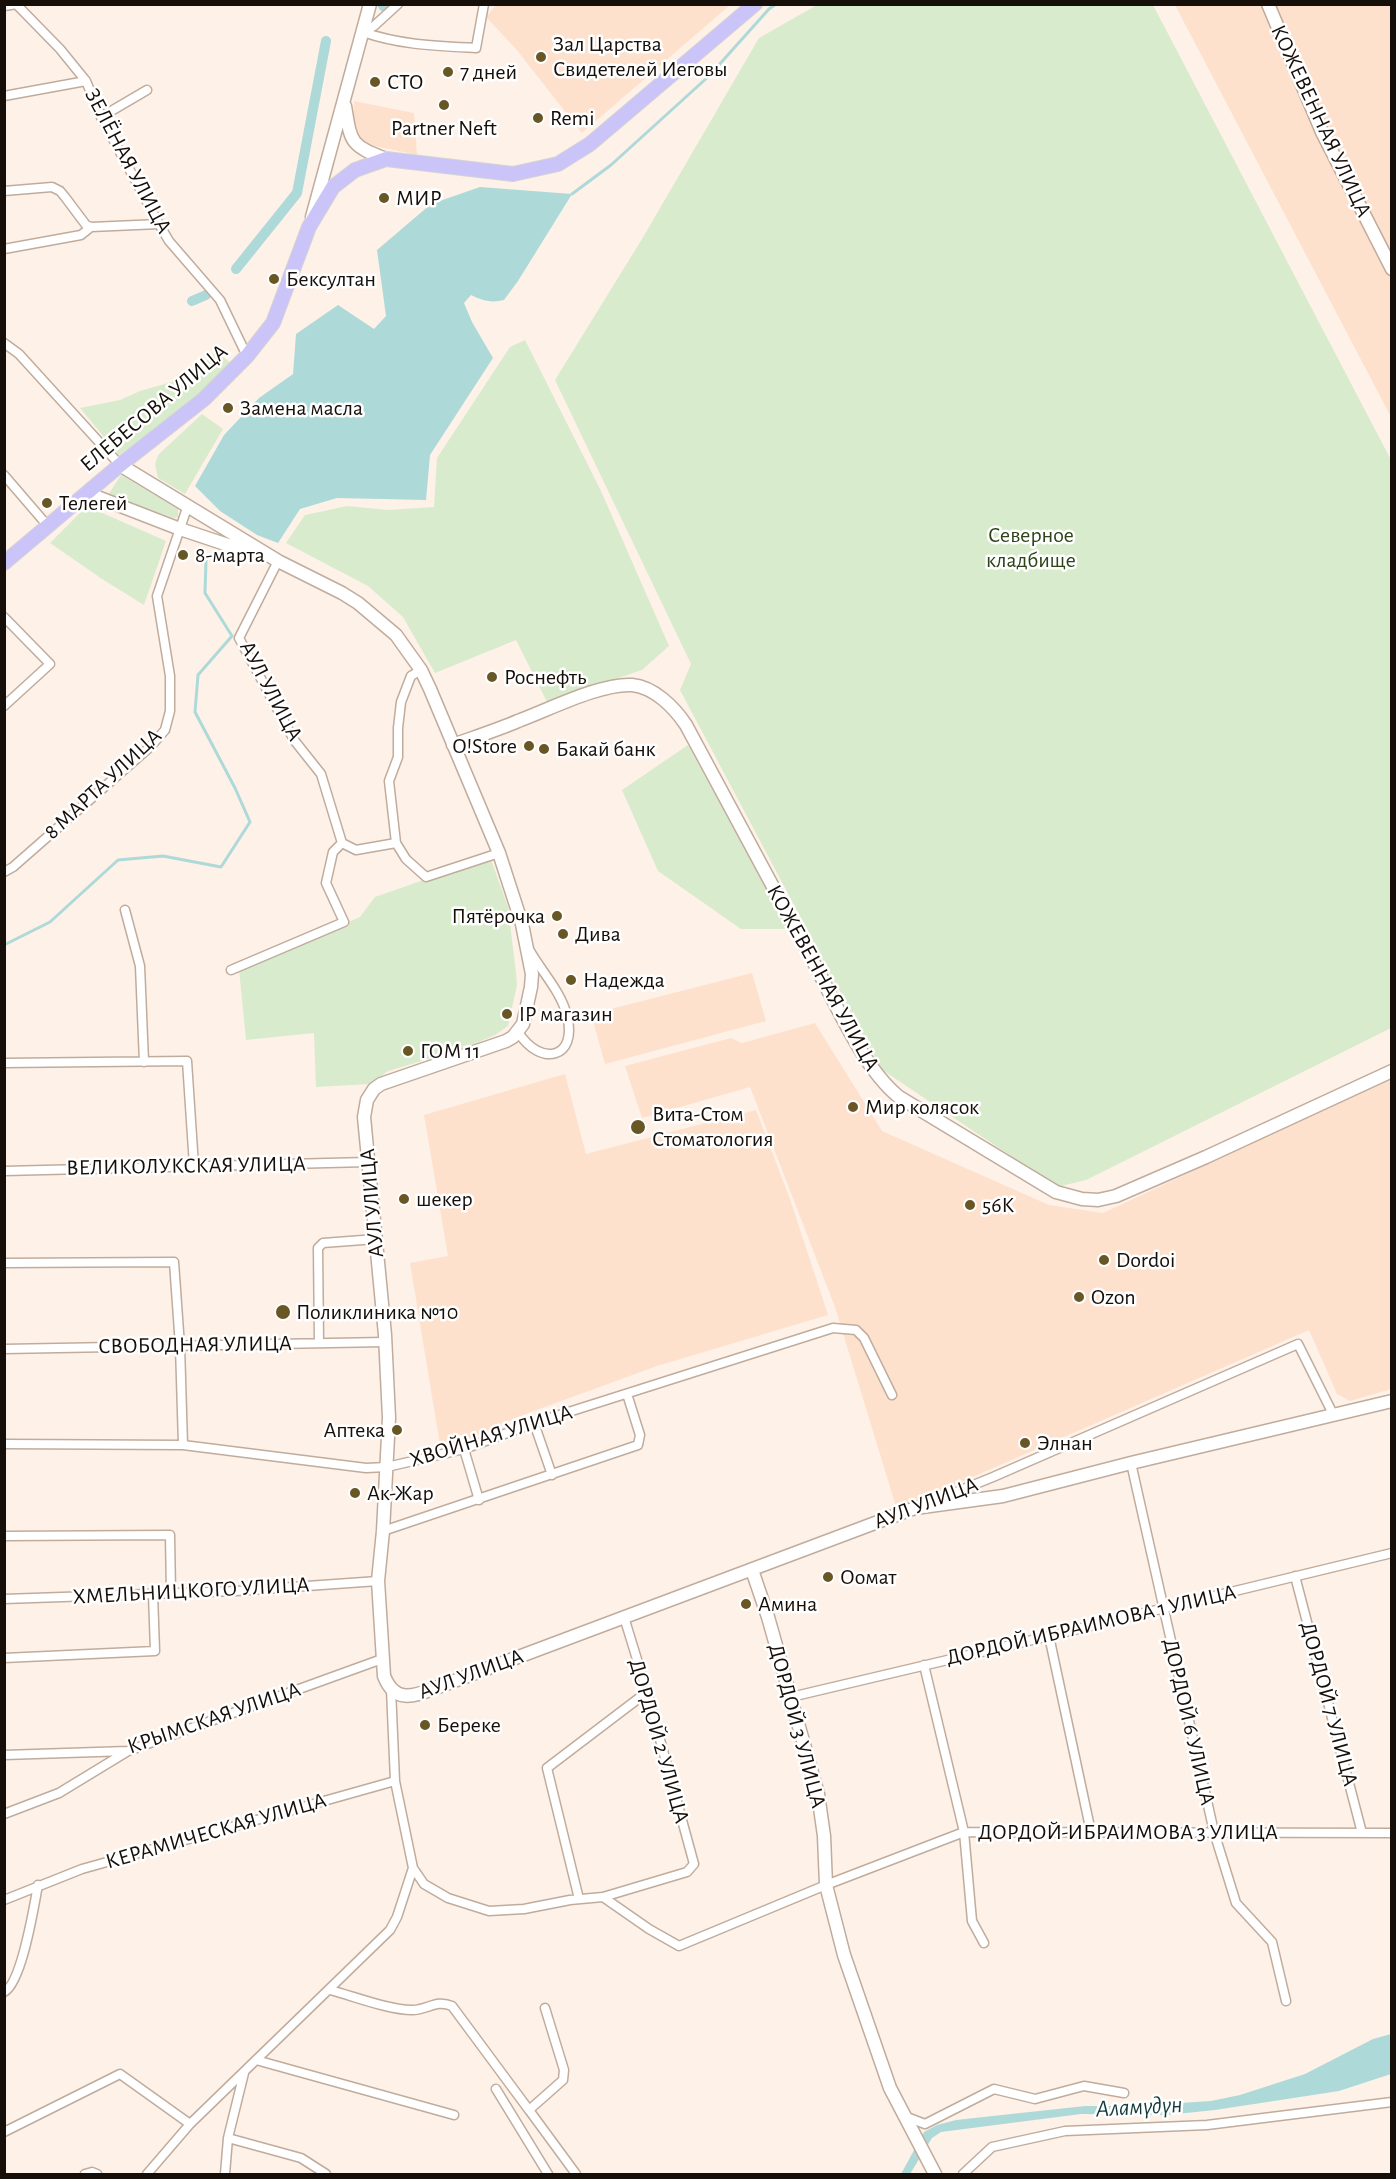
<!DOCTYPE html>
<html>
<head>
<meta charset="utf-8">
<style>
  body { margin:0 }
  #map { position:relative; width:1396px; height:2179px; overflow:hidden; background:#fef1e8; font-family:"Alegreya Sans",sans-serif }
  canvas { display:block }
  .frame { position:absolute; inset:0; border:6px solid #150e09; pointer-events:none }
</style>
</head>
<body>
<div id="map">
<canvas width="1396" height="2179"></canvas>
<div class="frame"></div>
</div>
<script>
const g = document.querySelector('canvas').getContext('2d');
g.lineJoin = 'round';
function fill(path, color) { g.fillStyle = color; g.fill(path, 'evenodd'); }
function stroke(path, color, width, dash) { g.strokeStyle = color; g.lineWidth = width; g.lineCap = dash ? 'butt' : 'round'; g.setLineDash(dash || []); g.stroke(path); }
function write(font, color, halo, rows, align = 'center') {
  g.font = font + ' "Alegreya Sans",sans-serif'; g.lineWidth = 5; g.setLineDash([]); g.textBaseline = 'middle'; g.strokeStyle = halo; g.fillStyle = color; for (const [text, x, y, turn = 0] of rows) {
    g.save(); g.translate(x, y); g.rotate((+turn || 0) * Math.PI / 180); g.textAlign = isNaN(turn) ? turn : align; if (halo) g.strokeText(text, 0, 0); g.fillText(text, 0, 0); g.restore();
  }
}
const built = new Path2D(`
  M496,5V4L730,5L582,133L516,49L486,17Z
  M1175,5H1391V417Z
  M354,101L414,113L417,155L366,144L353,133Z
  M752,973L766,1021L605,1064L591,1014Z
  M815,1023L882,1131L1049,1205L1103,1213L1391,1079V1389L1350,1401L1337,1394L1309,1330L897,1510L835,1307L750,1087L642,1118L625,1066L731,1038L742,1043Z
  M565,1074L586,1154L756,1110L790,1199L828,1315L657,1366L523,1415L441,1451L410,1263L448,1256L424,1115Z`);
const green = new Path2D(`
  M817,5H1153L1391,460V1028L1086,1180L1057,1187L881,1069L680,690L691,664L555,380L642,239L759,38Z
  M525,340L601,491L669,646L642,670L547,702L516,640L435,673L403,617L368,586L286,543L305,515L347,506L388,510L434,507L437,458L510,347Z
  M216,352L231,363L197,399L119,455L80,408L120,400L140,391L189,377Z
  M202,414L223,429L185,494L158,478L155,464L158,455Z
  M121,475L178,509V517L174,518L108,495Z
  M91,508L166,541L144,605L102,579L50,543L80,513Z
  M688,745L788,929H741L658,871L622,790Z
  M490,857L508,907L516,973L517,985L508,1026L495,1035L465,1048L388,1071L370,1084L316,1087L314,1033L246,1040L239,969L360,917L375,897Z`);
const water = new Path2D(`
  M480,187L572,194L518,281L504,300C492,303 483,301 471,295L464,303L472,322L493,358L430,455L426,500L337,498L300,509L278,543L257,535L220,511L195,486L224,435L259,398L293,374L296,334L338,305L374,329L386,316L377,250L431,204Z
  M1391,2034V2074L1339,2091L1215,2110L1167,2115L1081,2114L941,2132L932,2138L910,2174H901L924,2132L937,2125L956,2120L1085,2106H1133L1211,2101L1240,2095L1305,2074L1373,2039Z`);
const stream = new Path2D(`
  M572,194L611,165L709,76L769,9L776,4
  M4,945L50,922L118,860L163,856L221,867L250,822L235,788L195,712L198,675L232,636L205,593L206,560`);
const canal = new Path2D(`
  M383,6L384,4
  M236,269L297,193L326,41
  M192,301L206,295`);
const street = new Path2D(`
  M17,5L60,49L86,81L101,117L159,224L169,241L220,300L247,356
  M4,6L17,4
  M363,32C400,45 437,46 476,48L484,4
  M363,32L374,26L398,4
  M4,96L86,81
  M101,117L147,90
  M4,191L52,187L60,191L65,197L86,225L91,227L159,224
  M4,249L81,235L91,227
  M4,343L19,354L120,465
  M4,475L47,525
  M278,561L239,638L294,740L321,774L342,843L356,850L396,843L406,859L426,877L499,853
  M4,617L50,664L4,706
  M396,843L389,781L398,757V728L401,702L411,676L421,670
  M4,872L13,867L151,746L165,730L170,711V676L157,596L188,505
  M125,910L140,966L144,1062
  M231,970L344,922L326,883L333,852L342,843
  M518,1032C541,1068 578,1058 567,1016C562,993 542,972 530,951
  M4,1063L187,1061L194,1166
  M4,1171L368,1162
  M4,1263L174,1262L180,1346L183,1445
  M319,1343L318,1248L323,1243L376,1239
  M4,1349L385,1342
  M534,1423L552,1475
  M4,1444L183,1445L366,1468L387,1467L464,1449L534,1423L833,1328L856,1330L864,1338L892,1395
  M464,1449L479,1500
  M1131,1463L1214,1832L1236,1903L1272,1942L1286,2001
  M929,1503L993,1477L1298,1344L1334,1416
  M383,1531L638,1445L640,1435L627,1394
  M4,1536L170,1535L171,1593
  M1295,1576L1362,1833
  M4,1599L236,1591L378,1581
  M1049,1636L1091,1832
  M4,1658L155,1651L153,1594
  M924,1665L964,1832L972,1921L984,1943
  M791,1697L1049,1636L1392,1553
  M4,1755L128,1751L382,1659
  M4,1814L59,1793L128,1751
  M413,1868L424,1884L448,1898L489,1911L524,1909L570,1900L603,1897L649,1929L679,1946L826,1885L964,1832L1392,1833
  M603,1897L687,1872L694,1864L647,1692L624,1617
  M579,1899L547,1768L647,1692
  M4,1900L82,1869L395,1781
  M330,1990C353,1996 389,2010 412,2010C428,2010 436,1999 452,2006L529,2110
  M4,1992C22,1983 34,1906 38,1885
  M545,2008L564,2070L563,2080L529,2110L576,2174
  M256,2060L454,2115
  M496,2089L548,2174
  M904,2116L925,2124L994,2089L1035,2099L1084,2086L1124,2093
  M4,2132L120,2074L190,2124
  M228,2138L301,2158L326,2174
  M85,2174L92,2172L97,2174
  M147,2174L190,2124L390,1930L397,1917L413,1868L395,1781L391,1689
  M225,2174L228,2138L244,2073
  M963,2174L992,2147L1065,2131L1207,2125L1392,2102`);
const secondary = new Path2D(`
  M1268,4L1322,132L1392,269
  M345,106C351,143 350,145 386,159
  M312,217L370,4
  M120,465L278,561L342,593L358,603L396,635L421,670L430,689L499,853L522,924L532,974L531,987L523,1024L513,1037L506,1041L381,1084L374,1089L367,1100L364,1117L385,1335L389,1418L383,1531L378,1581L384,1676C396,1707 418,1694 441,1686L915,1508L1003,1496L1131,1463L1392,1401
  M87,493L180,529L258,555
  M453,745C475,737 497,730 518,721C548,710 601,683 632,685C654,687 674,707 686,725C728,804 771,883 814,963C836,1004 863,1068 899,1097L1056,1192L1082,1199L1098,1200L1116,1196L1206,1157L1392,1071
  M752,1570L768,1617L818,1794L824,1836L826,1885L844,1955L890,2088L935,2174`);
const primary = new Path2D(`
  M4,563L120,465L204,399L247,356L273,323L309,227L333,187L355,170L386,159L513,174L558,164L590,144L755,4`);
const markers = [
  [541,57,6,"#685725"],
  [448,72,6,"#685725"],
  [375,82,6,"#685725"],
  [444,105,6,"#685725"],
  [538,118,6,"#685725"],
  [384,198,6,"#685725"],
  [274,279,6,"#685725"],
  [228,408,6,"#685725"],
  [47,503,6,"#685725"],
  [183,555,6,"#685725"],
  [492,677,6,"#685725"],
  [529,746,6,"#685725"],
  [544,749,6,"#685725"],
  [557,916,6,"#685725"],
  [563,934,6,"#685725"],
  [571,980,6,"#685725"],
  [507,1014,6,"#685725"],
  [408,1051,6,"#685725"],
  [853,1107,6,"#685725"],
  [638,1127,8,"#685725"],
  [404,1199,6,"#685725"],
  [970,1205,6,"#685725"],
  [1104,1260,6,"#685725"],
  [1079,1297,6,"#685725"],
  [283,1312,8,"#685725"],
  [397,1430,6,"#685725"],
  [1025,1443,6,"#685725"],
  [355,1493,6,"#685725"],
  [828,1577,6,"#685725"],
  [746,1604,6,"#685725"],
  [425,1725,6,"#685725"]
];
const poiNames = [
  ["Зал Царства",553,44],
  ["Свидетелей Иеговы",553,69],
  ["7 дней",460,72],
  ["СТО",387,82],
  ["Remi",550,118],
  ["Partner Neft",444,128,"center"],
  ["МИР",396,198],
  ["Бексултан",286,279],
  ["Замена масла",240,408],
  ["Телегей",59,503],
  ["8-марта",195,555],
  ["Роснефть",504,677],
  ["O!Store",517,746,"right"],
  ["Бакай банк",556,749],
  ["Пятёрочка",545,916,"right"],
  ["Дива",575,934],
  ["Надежда",583,980],
  ["IP магазин",519,1014],
  ["ГОМ 11",420,1051],
  ["Мир колясок",865,1107],
  ["Вита-Стом",652,1114],
  ["Стоматология",652,1139],
  ["шекер",416,1199],
  ["56К",982,1205],
  ["Dordoi",1116,1260],
  ["Ozon",1091,1297],
  ["Поликлиника №10",296,1312],
  ["Аптека",385,1430,"right"],
  ["Элнан",1037,1443],
  ["Ак-Жар",367,1493],
  ["Оомат",840,1577],
  ["Амина",758,1604],
  ["Береке",437,1725]
];
const streetNames = [
  ["КОЖЕВЕННАЯ УЛИЦА",1321,121,65],
  ["ЗЕЛЁНАЯ УЛИЦА",128,161,62],
  ["ЕЛЕБЕСОВА УЛИЦА",154,408,-40],
  ["АУЛ УЛИЦА",271,691,62],
  ["8 МАРТА УЛИЦА",103,784,-43],
  ["КОЖЕВЕННАЯ УЛИЦА",823,978,61],
  ["ВЕЛИКОЛУКСКАЯ УЛИЦА",186,1166,-1],
  ["АУЛ УЛИЦА",372,1203,-95],
  ["СВОБОДНАЯ УЛИЦА",195,1345,-1],
  ["ХВОЙНАЯ УЛИЦА",491,1436,-17],
  ["АУЛ УЛИЦА",926,1503,-21],
  ["ХМЕЛЬНИЦКОГО УЛИЦА",191,1591,-3],
  ["ДОРДОЙ ИБРАИМОВА 1 УЛИЦА",1091,1625,-13],
  ["АУЛ УЛИЦА",471,1674,-20],
  ["ДОРДОЙ 7 УЛИЦА",1329,1704,75],
  ["КРЫМСКАЯ УЛИЦА",214,1718,-19],
  ["ДОРДОЙ 6 УЛИЦА",1189,1722,77],
  ["ДОРДОЙ 3 УЛИЦА",797,1726,75],
  ["ДОРДОЙ 2 УЛИЦА",659,1741,74],
  ["КЕРАМИЧЕСКАЯ УЛИЦА",216,1831,-16],
  ["ДОРДОЙ-ИБРАИМОВА 3 УЛИЦА",1128,1832]
];
const parkNames = [
  ["Северное",1031,535],
  ["кладбище",1031,560]
];
const waterNames = [
  ["Аламүдүн",1139,2107,-3]
];
fill(built, '#fde1cd');
fill(green, '#d9ebcd');
fill(water, '#aed9d9');
stroke(stream, '#aed9d9', 3);
stroke(canal, '#aed9d9', 10);
stroke(street, '#c0ac9d', 11);
stroke(secondary, '#c0ac9d', 15);
stroke(primary, '#d5d4d3', 16);
stroke(street, '#fff', 8);
stroke(secondary, '#fff', 12);
stroke(primary, '#cbc4f8', 14);
for (const [x, y, r, color] of markers) { const dot = new Path2D(); dot.arc(x, y, r, 0, 2 * Math.PI); g.fillStyle = color; g.fill(dot); stroke(dot, '#fff', 2); }
write('22px', '#150e09', '#fff', poiNames, 'left');
write('22px', '#150e09', '#fff', streetNames);
write('22px', '#2d4418', '#fff', parkNames);
write('italic 24px', '#123b3c', '#fff', waterNames);
</script>
</body>
</html>
